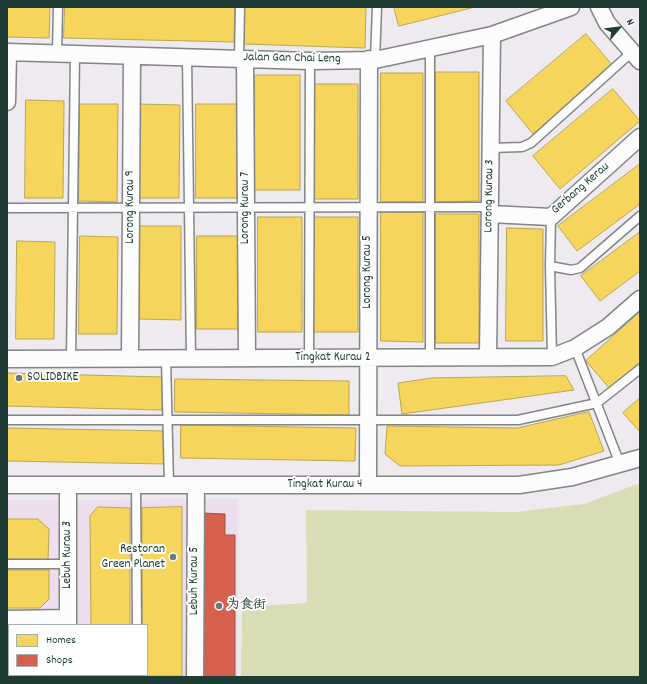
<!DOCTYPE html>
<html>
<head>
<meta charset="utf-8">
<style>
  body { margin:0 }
  #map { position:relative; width:647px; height:684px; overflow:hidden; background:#efe9f0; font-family:Dekko,sans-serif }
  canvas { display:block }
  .frame { position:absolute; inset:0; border:8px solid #1f3d34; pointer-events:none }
  .legend { position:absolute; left:8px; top:624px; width:140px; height:52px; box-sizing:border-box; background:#fff; border:1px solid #a5b1ae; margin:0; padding:5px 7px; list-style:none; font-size:12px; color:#1f3d34 }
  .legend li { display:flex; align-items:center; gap:8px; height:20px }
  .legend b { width:20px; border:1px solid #a5b1ae }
  .north { position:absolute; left:599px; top:8px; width:40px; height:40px; -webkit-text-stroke:3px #fff; paint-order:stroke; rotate:62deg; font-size:11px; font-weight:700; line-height:16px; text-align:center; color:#1f3d34 }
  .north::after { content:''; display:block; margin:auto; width:14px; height:18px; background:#1f3d34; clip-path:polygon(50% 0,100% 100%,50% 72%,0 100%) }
</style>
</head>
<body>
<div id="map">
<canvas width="647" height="684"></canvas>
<div class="frame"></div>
<ul class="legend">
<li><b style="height:11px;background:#f6d55c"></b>Homes</li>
<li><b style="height:11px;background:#d6604d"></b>Shops</li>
</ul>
<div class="north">N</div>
</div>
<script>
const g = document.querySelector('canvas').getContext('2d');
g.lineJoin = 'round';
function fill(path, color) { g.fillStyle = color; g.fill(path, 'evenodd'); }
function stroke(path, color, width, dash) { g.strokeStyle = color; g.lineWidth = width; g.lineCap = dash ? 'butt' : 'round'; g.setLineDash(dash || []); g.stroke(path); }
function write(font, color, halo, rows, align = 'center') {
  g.font = font + ' Dekko,"LXGW WenKai TC",sans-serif'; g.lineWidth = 4; g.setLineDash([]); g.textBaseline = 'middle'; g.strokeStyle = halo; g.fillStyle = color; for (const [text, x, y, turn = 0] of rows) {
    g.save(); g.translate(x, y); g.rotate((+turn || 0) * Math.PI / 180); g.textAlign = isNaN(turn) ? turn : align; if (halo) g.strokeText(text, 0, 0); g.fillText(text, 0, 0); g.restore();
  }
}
const built = new Path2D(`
  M238,499V677H7V500ZM9,625H147V675H9Z`);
const green = new Path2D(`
  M640,483V677H241L242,607L307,603L306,510L515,512L584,504Z`);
const homes = new Path2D(`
  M7,7H50L49,38L7,37Z
  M65,7H235L234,42L64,38Z
  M245,7H366L365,48L244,44Z
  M394,7H475L399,26Z
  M586,34L613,66L533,134L506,101Z
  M436,72H479V201L436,202Z
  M381,73H423V202H381Z
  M255,75H300V190H255Z
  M313,84H358V199H314Z
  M613,89L640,121L560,189L533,156Z
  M26,100L64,101L63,198H25Z
  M80,104H118L117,202L79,201Z
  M139,104L180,105L179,198H139Z
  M196,104H237V198H196Z
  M640,164V204L577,251L558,226Z
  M381,212H423V342L381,341Z
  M436,214H479V343H436Z
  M258,217H302V332H258Z
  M313,217H358V332H314Z
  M140,226H181V320L140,319Z
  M507,228L543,229V341H506Z
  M640,232V271L600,301L581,276Z
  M80,236L118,237L117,334H79Z
  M197,236H238V329H197Z
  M17,241L55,242L54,339H16Z
  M640,312V362L610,389L586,361Z
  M7,373L163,377L162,410L7,406Z
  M566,376L574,390L402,414L398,383L432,378Z
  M175,379L349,381V415L175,412Z
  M640,398V432L623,413Z
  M589,412L604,451L559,465L400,466L385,454L387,426L517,428Z
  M181,425L356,428L355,461L181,458Z
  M7,428L165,431L164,464L7,461Z
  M98,507L130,508V625H91L90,516Z
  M182,507V676H147L145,675H147V625H142V508Z
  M7,519H38L49,529L48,560L7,559Z
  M7,570H49V599L40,608H7Z
  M91,675H130V677H91Z`);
const shops = new Path2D(`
  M203,513L225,514V535H235V677H203Z
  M7,649H9V675H33V677H7Z`);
const lane = new Path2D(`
  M57,53L58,7
  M187,57L191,358
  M239,59L240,7
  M375,60L377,7
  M490,148L522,147L531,143L632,52
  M7,208L490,207
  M551,217L550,266L552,357
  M550,266L571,270L580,268L640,216
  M575,348L620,464
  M430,357V49
  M166,358L169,485
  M309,358L310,61
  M71,359L75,54
  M7,420H518L597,403L640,369
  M136,485L137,625
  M7,564H69
  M137,675V677`);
const street = new Path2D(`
  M599,7L607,23L640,61
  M7,52L310,61L375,60L492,35L571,7
  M245,59L247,358
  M7,102L8,52
  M490,214L551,217L640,137
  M488,357L492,35
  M130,358L132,56
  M7,359L552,357L575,348L608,327L640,299
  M7,485H519L572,477L640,458
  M368,485L369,59
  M7,619L68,618
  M68,625V485
  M7,634H9
  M69,675V677
  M195,677L196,485`);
const markers = [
  [19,378,4,"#687976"],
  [173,557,4,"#687976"],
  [219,606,4,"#687976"]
];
const streetNames = [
  ["Jalan Gan Chai Leng",292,59,1],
  ["Gerbang Kerau",581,189,-41],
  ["Lorong Kurau 3",490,196,-89],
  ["Lorong Kurau 9",131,207,-90],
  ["Lorong Kurau 7",246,208,-90],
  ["Lorong Kurau 5",368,272,-90],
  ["Tingkat Kurau 2",333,358],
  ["Tingkat Kurau 4",325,485],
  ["Lebuh Kurau 3",68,555,-90],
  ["Lebuh Kurau 5",195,581,-90]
];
const poiNames = [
  ["SOLIDBIKE",27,378],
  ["Restoran",165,550,"right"],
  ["Green Planet",165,565,"right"],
  ["为食街",227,606]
];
fill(built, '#ecdeed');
fill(green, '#d9ddb6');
fill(homes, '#f6d55c');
stroke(homes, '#b6a750', 1);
fill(shops, '#d6604d');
stroke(shops, '#9f5646', 1);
stroke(lane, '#828586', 11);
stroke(street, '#828586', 19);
stroke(lane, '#fdfcfd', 8);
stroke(street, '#fdfcfd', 16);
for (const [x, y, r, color] of markers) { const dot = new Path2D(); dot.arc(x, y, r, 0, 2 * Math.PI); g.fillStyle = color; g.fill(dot); stroke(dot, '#fff', 1.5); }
write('13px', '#1f3d34', '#fff', streetNames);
write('13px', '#1f3d34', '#fff', poiNames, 'left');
</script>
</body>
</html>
